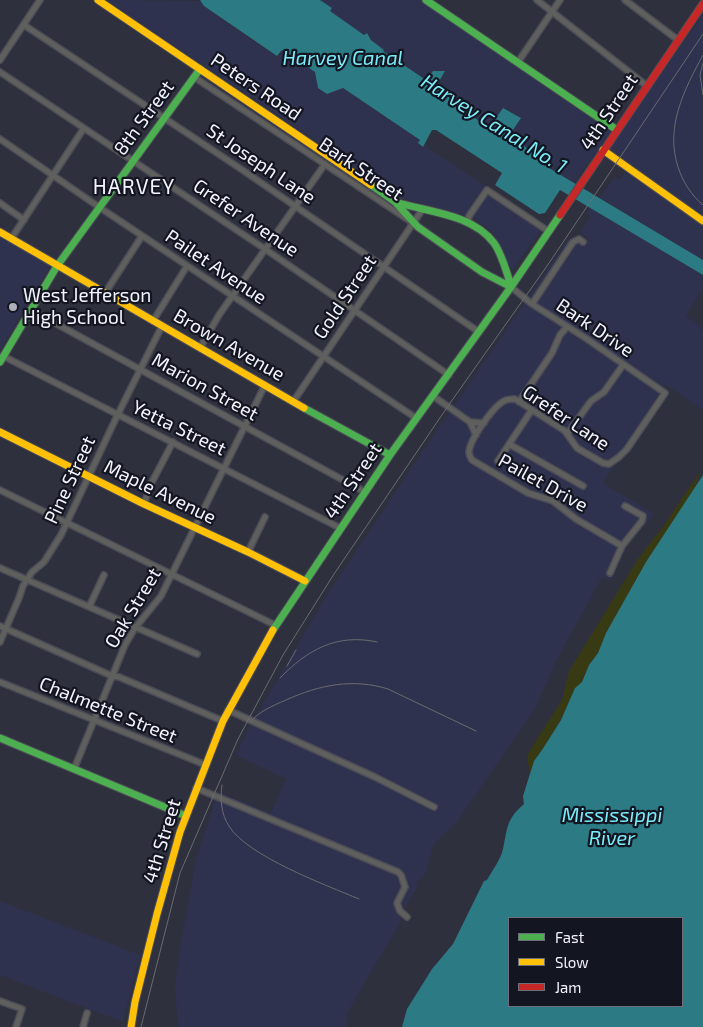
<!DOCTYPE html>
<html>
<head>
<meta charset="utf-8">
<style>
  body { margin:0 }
  #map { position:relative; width:703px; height:1027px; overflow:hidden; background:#2f303e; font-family:"Exo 2",sans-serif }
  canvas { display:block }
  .legend { position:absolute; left:508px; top:917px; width:175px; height:90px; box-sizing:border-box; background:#131520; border:1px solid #6c6e79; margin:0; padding:6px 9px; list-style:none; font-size:15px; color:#f2f3fe }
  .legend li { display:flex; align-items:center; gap:10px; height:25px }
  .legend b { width:25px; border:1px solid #6c6e79 }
</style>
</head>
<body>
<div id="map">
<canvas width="703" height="1027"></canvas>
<ul class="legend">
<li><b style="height:6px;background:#4caf50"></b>Fast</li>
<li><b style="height:6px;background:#ffc107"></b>Slow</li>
<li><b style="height:6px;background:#c62828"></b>Jam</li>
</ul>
</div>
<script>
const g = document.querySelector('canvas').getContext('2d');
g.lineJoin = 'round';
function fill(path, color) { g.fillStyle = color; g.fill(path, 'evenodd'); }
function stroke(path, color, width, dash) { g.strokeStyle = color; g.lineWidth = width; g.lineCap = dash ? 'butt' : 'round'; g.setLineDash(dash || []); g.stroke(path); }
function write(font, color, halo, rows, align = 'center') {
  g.font = font + ' "Exo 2",sans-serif'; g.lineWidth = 4.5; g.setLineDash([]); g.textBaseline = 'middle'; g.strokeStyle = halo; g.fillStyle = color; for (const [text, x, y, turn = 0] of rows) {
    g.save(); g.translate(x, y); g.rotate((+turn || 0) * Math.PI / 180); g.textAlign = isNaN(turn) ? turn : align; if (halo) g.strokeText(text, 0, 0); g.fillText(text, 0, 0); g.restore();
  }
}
const built = new Path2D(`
  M107,0L202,1L204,6L262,47L283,50L316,72L318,88L327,94L342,88L420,140L423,147L424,145L544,225L512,271L504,252L491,231L475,218L401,198Z
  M320,0H421L613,129L574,182L539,162L541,158L509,135L520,118L508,109L491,125L489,127L484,125L436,87L445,71L427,81L383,51V49L371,40L367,33L364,35L330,11L332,8Z
  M703,15V216L609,148Z
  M625,172L703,226V260L599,197L601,196L615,177L620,180Z
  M590,208L703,275V288L686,316L699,325L703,331V410L665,384L603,483L654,514L628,544L610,581L602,577L555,663L536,707L456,823L434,843L426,873L416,883L418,886L408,903L399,913L401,921L347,1013L346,1027H178L175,987L179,954L196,859L218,792L271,813L286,779L236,755L249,728L327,595L412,467L569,238L581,245L586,237L580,232L591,217L587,214Z
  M0,236L51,265L0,350Z
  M0,901L140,955L123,1022L0,975Z`);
const green = new Path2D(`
  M701,470L695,488L606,633L598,653L589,665L582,682L575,688L566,710L550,738L534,761L530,775L527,755L562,700L569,671L638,559L665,524Z`);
const water = new Path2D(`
  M200,0H320L332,8L330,11L364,35L367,33L371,40L384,50L383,51L426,80L433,71H445L436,87L484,125L489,127L491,125L503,108L521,118L509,136L542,158L539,162L703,260V275L560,190L545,213L539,214L495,185L502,173L436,130H432L423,147L418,143L420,140L343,88L327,94L318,88L315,72L283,50L281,51L277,56L204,6Z
  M703,475V1027H402L407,1009L432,969L453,944L484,881L487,880C492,871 501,859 503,849C508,826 506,820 524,804L523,796L534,761L542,750L561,720L575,688L582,682L589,665L598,653L606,633L646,562ZM509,918H682V1006H509Z`);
const street = new Path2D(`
  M537,0L647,86
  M625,0L678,40
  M24,25L238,167L479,332
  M0,60L40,0
  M518,62L560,0
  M0,72L265,249L449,375
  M194,77L410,221
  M0,139L99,207L416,418
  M0,203L24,220
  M468,222L469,216L487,190L548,231
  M11,239L84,128
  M511,287L532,304L587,339L665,393L627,449L619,457L609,464L603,463L577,448L565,431L515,399C511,399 507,399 504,401C493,407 469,440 469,453C469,455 471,458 472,460L528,493L553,501L576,519L622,546
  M105,293L142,236
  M532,304L573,242L579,239L583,242
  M31,310L365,492
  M153,321L187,266
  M200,348L219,315L325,164
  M3,356L340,528
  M433,396L470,422
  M293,402L422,210
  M519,402L552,353L560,335L567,327
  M567,434L591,401L604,392L623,365
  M476,435L470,422L484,423
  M509,444L583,486
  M498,461L531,411
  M0,490L275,625
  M144,504L151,484L173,442
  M248,552L265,517
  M0,568L197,654
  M610,573L622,546L642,521L643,516L625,506
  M89,607L104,575
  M0,626L112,676L119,677L223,721
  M0,642L19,598L23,586L32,572L44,562L61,535L118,414L162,326
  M0,682L206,765
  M228,710L375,777L434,807
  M74,769L125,645L135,628L161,596L265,385
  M196,788L398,872L401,875L405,887L397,903L400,911L407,917
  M0,1001L22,1009L16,1027
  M83,1027L87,1013`);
const fast = new Path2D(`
  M426,0L617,130
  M371,185L395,202L418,227L482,272L511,287C508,275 501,253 494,243C472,214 428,212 395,202
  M0,362L57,266L200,69
  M304,408L390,455
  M273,630L390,455L511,287L560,215
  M0,738L186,816`);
const slow = new Path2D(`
  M98,0L371,185
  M603,150L703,221
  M0,232L304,408
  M0,432L144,504L248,552L305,581
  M131,1027L135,1002L157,914L180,832L223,721L273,630`);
const jam = new Path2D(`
  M560,215L703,4`);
const rail = new Path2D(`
  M703,55C684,90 665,127 678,167C683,182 691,195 703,205
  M703,63L700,75L703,95
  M287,666L296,650
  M280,678C307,650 337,633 377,642
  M250,722C260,711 272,706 286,700C319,685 353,678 388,689L476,731
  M222,785C220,799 221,814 229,826C247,856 326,885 359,899
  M141,1027L180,873L238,739L283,655L334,574L448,406L547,266L703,34`);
const markers = [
  [13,307,5,"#aeafbb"]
];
const streetNames = [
  ["Peters Road",256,87,34],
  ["4th Street",609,112,-56],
  ["8th Street",144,118,-54],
  ["St Joseph Lane",261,164,34],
  ["Bark Street",361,169,34],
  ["Grefer Avenue",246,218,34],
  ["Pailet Avenue",216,267,34],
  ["Gold Street",345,297,-56],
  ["Bark Drive",595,328,34],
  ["Brown Avenue",229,345,30],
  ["Marion Street",205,387,29],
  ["Grefer Lane",566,418,34],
  ["Yetta Street",179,428,26],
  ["Pine Street",70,480,-65],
  ["4th Street",353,481,-56],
  ["Pailet Drive",543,483,29],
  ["Maple Avenue",160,492,26],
  ["Oak Street",133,608,-59],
  ["Chalmette Street",108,710,22],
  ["4th Street",162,841,-73]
];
const poiNames = [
  ["West Jefferson",23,296],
  ["High School",23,318]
];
const waterNames = [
  ["Harvey Canal",343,58],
  ["Harvey Canal No. 1",494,124,32],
  ["Mississippi",612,815],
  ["River",612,838]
];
const quarterNames = [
  ["HARVEY",134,187]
];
fill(built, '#2f324e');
fill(green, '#383a14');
fill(water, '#2b7a84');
stroke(street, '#4c4c57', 8);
stroke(fast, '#4c4c57', 9);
stroke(slow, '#4c4c57', 9);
stroke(jam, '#4c4c57', 9);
stroke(street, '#5f5f5d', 5);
stroke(fast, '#4caf50', 7);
stroke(slow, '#ffc107', 7);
stroke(jam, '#c62828', 7);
stroke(rail, '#6a6b6e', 1);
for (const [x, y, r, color] of markers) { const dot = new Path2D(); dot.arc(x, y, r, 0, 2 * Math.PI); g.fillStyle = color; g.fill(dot); stroke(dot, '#131520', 2); }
write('19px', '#f2f3fe', '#131520', streetNames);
write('19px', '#f2f3fe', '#131520', poiNames, 'left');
write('italic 20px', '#7aecfa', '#131520', waterNames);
g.letterSpacing = '1px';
write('21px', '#f2f3fe', '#131520', quarterNames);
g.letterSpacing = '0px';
</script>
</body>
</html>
